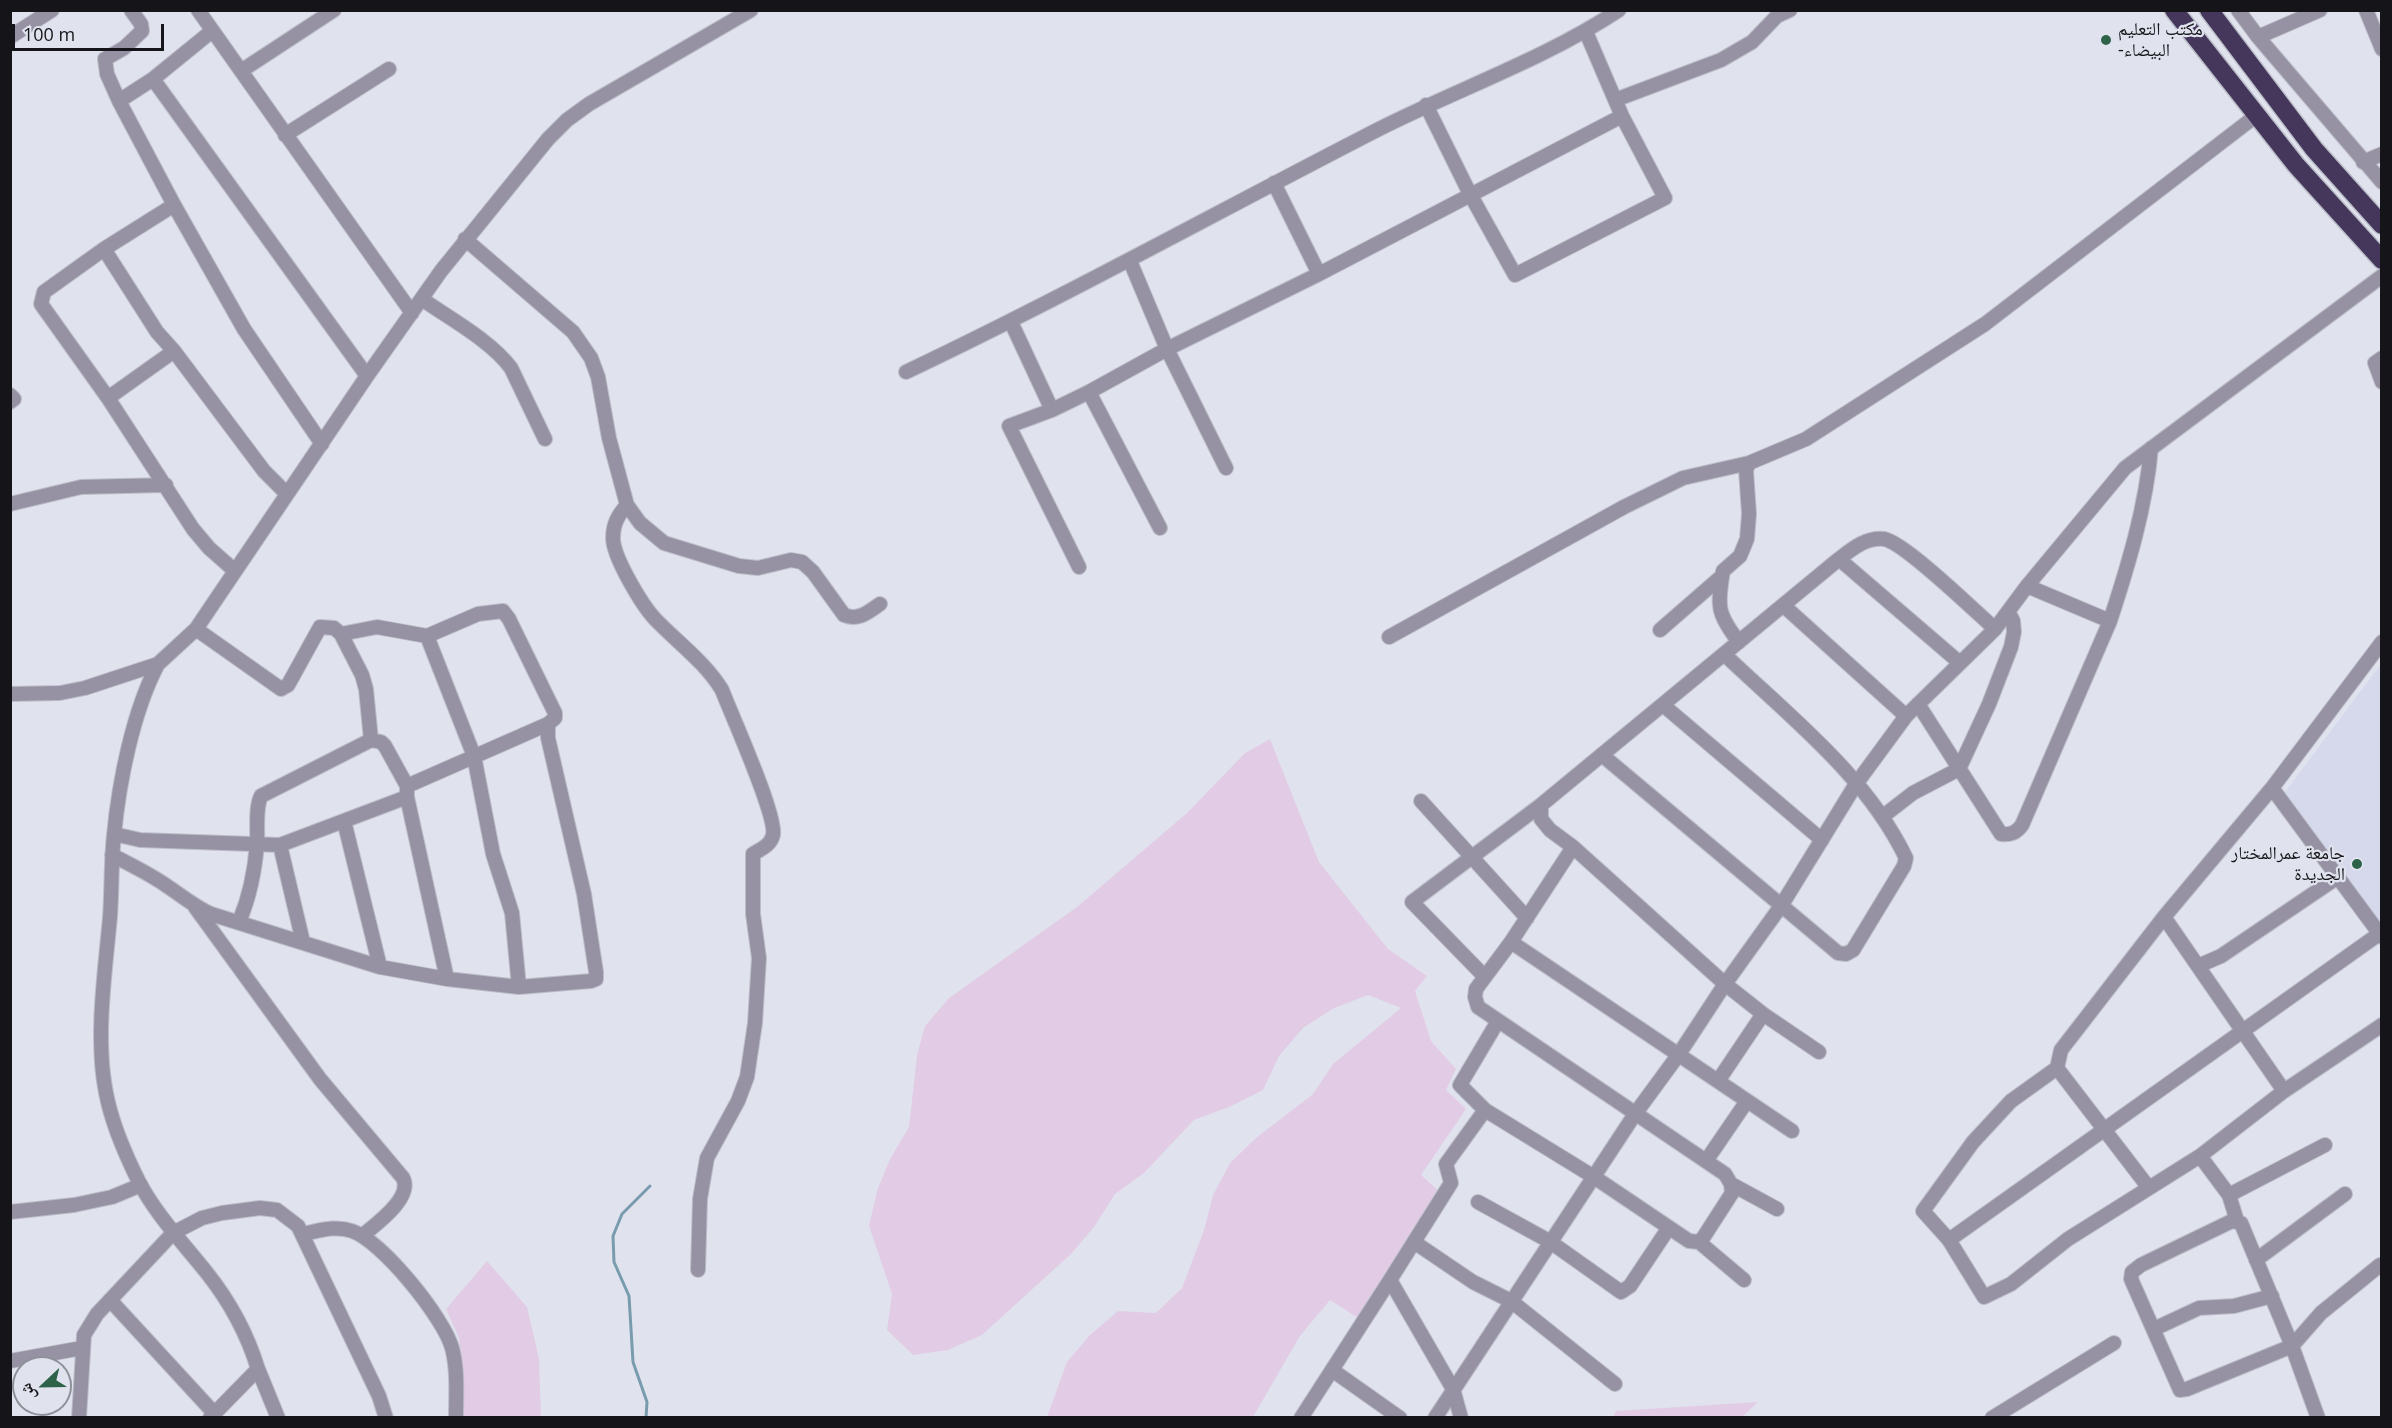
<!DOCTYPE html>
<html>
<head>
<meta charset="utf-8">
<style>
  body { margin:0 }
  #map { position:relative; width:2392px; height:1428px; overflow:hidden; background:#e0e3ee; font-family:"Open Sans","Noto Naskh Arabic",sans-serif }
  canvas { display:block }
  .frame { position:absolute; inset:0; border:12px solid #151519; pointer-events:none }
  .north { position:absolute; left:12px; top:1356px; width:60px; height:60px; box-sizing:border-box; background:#e0e3ee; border:2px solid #8f9199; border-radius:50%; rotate:248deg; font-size:16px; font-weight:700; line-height:24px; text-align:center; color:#151519 }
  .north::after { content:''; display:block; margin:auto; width:21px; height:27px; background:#2e634a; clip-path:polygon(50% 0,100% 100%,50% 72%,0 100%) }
  .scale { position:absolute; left:12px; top:24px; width:152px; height:27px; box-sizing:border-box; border:3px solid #151519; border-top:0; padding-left:8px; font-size:18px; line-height:21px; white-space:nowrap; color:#151519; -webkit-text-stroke:4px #e0e3ee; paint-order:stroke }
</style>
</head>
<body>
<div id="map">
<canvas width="2392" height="1428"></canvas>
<div class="frame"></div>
<div class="north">ش</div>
<div class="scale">100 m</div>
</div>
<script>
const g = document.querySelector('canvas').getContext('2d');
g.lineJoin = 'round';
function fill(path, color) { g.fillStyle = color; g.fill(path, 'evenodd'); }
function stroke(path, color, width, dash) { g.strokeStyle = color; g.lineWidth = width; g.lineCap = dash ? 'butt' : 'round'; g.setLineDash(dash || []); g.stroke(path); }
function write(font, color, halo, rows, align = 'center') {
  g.font = font + ' "Open Sans","Noto Naskh Arabic",sans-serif'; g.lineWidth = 4.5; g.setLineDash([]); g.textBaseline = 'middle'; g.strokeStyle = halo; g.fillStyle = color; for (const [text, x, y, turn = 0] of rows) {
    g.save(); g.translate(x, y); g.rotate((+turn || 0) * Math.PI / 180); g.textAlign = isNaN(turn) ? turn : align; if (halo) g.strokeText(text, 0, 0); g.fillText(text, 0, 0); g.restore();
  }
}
const built = new Path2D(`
  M2381,664V933L2283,795Z`);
const green = new Path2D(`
  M1270,739L1319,862L1388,949L1427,976L1415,991L1431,1041L1456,1069L1446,1090L1466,1109L1421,1175L1440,1192L1358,1318L1330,1300L1300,1336L1253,1417H1047L1067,1362L1090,1335L1118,1311L1156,1313L1182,1288L1204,1230L1213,1195L1230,1163L1256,1138L1313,1094L1333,1064L1401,1008L1368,995L1334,1008L1303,1028L1279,1056L1263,1090L1229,1107L1194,1120L1144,1173L1115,1194L1094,1227L1071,1254L982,1335L948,1350L913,1355L887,1330L892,1294L869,1226L877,1191L890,1159L909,1127L917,1055L925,1026L949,998L1077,907L1187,813L1245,753Z
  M487,1261L527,1307L539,1359L541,1417H462L459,1338L446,1309Z
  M1758,1402L1742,1417H1613L1616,1411Z`);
const stream = new Path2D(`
  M646,1418L647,1402L633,1362L629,1296L614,1262L613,1236L622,1214L650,1186`);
const minor = new Path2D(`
  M198,10L412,313
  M2238,10L2258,37L2382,182
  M2366,10L2382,49
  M212,31L153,79L119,101L174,205L244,329L322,444
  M10,37L52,10
  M2258,37L2320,10
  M241,71L334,10
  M153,79L367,376
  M1615,100L1721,60L1752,42L1777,16L1790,10
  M119,101L107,74L105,59L124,48L142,31L141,24L131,10
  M1426,105L1470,194L1515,275L1665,198L1622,116L1586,32
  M285,135L389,69
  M2363,162L2382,154
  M1274,183L1319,274
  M174,205L104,249L44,292L41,304L108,398L193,529L209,548L235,571
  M465,239L573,332L591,358L598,377L609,438L627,505L640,523L664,543L739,566L758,568L791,560L802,562L813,572L844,615C859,621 868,612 880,604
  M104,249L157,332L174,351L264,471L287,494
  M1130,261L1167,349L1226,468
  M422,299C450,319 490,340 511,368L545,439
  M1011,322L1052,410
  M2382,358L2375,363L2382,382
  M906,372C1066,296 1221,210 1379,129C1458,89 1545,59 1619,10
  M1089,392L1160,528
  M10,395L14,399L10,402
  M108,398L174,351
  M10,504L81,487L166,485
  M627,505C618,515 613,524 613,538C613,557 642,605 655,619C677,642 705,662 722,690C731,714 777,815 773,835C771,845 761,849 753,854V914L759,958L755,1023L747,1077L738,1101L707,1158L700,1199L698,1270
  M1839,559L1960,663
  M1079,567L1009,426L1052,410L1089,392L1167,349L1319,274L1622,116
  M2027,586L2110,621
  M1784,606L1906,716
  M1660,630L1722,576
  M341,634L362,675L366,689L371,740L381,742L385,746L407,786V797L447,979
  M427,636L474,756L493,854L512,913L519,987
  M1389,637L1624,507L1683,478L1749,463L1806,439L1985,324L2257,115
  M1739,642C1717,614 1717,606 1723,571L1740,556L1747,539L1749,514L1746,470L1749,463
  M2382,642L2272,788L2164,917L2284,1091L2382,1025
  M158,664C133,711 119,782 114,835C111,862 112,889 110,917C105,972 95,1038 106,1093C112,1125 125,1154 139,1182C157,1216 184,1244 207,1273C230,1302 247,1333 258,1369L210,1418
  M10,694L60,693L85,688L158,664L196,629L367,376L441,271L548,139L567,120L589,104L751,10
  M1918,704L2001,834C2011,835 2016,833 2022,825L2110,621C2128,566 2146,507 2151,448
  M1663,705L1822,840
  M1602,755L1838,953L1846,954L1853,950L1904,866L1906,858C1867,776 1789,716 1724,654
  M407,786L548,724
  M2272,788L2382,937
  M1421,801L1527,918
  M1882,817L1913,793L1959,769L1989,704L2011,647L2014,632L2013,621L2009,613
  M344,821L380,967
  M114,834L140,840L280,845L407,797
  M280,845L303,942
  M112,855C131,865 150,874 167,886C182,896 195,907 211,914L380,967L447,979L519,987L591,981L596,979V972L584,894L548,738V724L555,718V713L509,619L503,611L478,614L427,636L377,627L341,634L334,628L320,627L288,685L281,689L196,629
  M195,907L320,1079L403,1178C413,1198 376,1224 362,1236
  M239,922C250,896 255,871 257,843C258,828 255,809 261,796L371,740
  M1511,942L1792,1131
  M2198,966L2221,956L2338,877
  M1485,977L1412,902L1541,805
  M1819,1052L1763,1014L1725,984L1573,847L1550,830L1541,819V805L1839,559C1852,549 1866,537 1884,539C1904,542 1976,612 1995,629
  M2057,1068L2061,1050L2164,917
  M1718,1081L1763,1014
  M1485,1110L1594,1177L1689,1241L1699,1242L1703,1238L1732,1193L1731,1184L1725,1174L1478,1007L1475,997L1476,989L1511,942L1573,847
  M2200,1156L2068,1239L2011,1284L1984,1297L1949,1240L2379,934
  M1706,1161L1747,1101
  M1731,1184L1777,1209
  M2229,1195L2325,1145
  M1478,1202L1549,1241L1621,1292L1630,1286L1668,1229
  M10,1212L74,1205L112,1197L141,1185
  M2237,1221L2229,1195L2200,1156L2284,1091
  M302,1234C319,1231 335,1225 352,1231C382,1241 444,1318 452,1348C458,1370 456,1395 456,1418
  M1949,1240L1923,1211L1973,1142L2011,1101L2057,1068L2149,1188
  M1414,1242L1473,1282L1511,1301L1615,1384
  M1699,1242L1744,1280
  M2256,1260L2345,1194
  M1390,1280L1453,1389L1461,1418
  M110,1300L214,1413
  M2154,1329L2199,1308L2234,1306L2272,1296
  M10,1361L82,1348
  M258,1369L278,1418
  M1332,1370L1400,1418
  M79,1418L84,1335L97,1314L173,1233L202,1218L222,1213L260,1208L277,1210L298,1226L379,1396L386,1418
  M1301,1418L1390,1280L1451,1183L1446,1164L1485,1110L1460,1085L1498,1021
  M1435,1418L1635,1114L1679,1054L1725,984L1781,906L1856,784L1906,716L1995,629L2027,586L2125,468L2382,276
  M1992,1418L2114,1343
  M2318,1418L2292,1346L2241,1223L2232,1221L2141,1265L2132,1272L2131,1279L2180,1390L2187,1389L2292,1346L2321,1313L2380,1265`);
const highway = new Path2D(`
  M2174,10L2296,165L2382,260
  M2209,10L2314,149L2382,225`);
const markers = [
  [2106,40,6,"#2e634a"],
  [2357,864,6,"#2e634a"]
];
const poiNames = [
  ["مكتب التعليم",2118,30],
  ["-البيضاء",2118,51],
  ["جامعة عمرالمختار",2345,854,"right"],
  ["الجديدة",2345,875,"right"]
];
fill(built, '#d5d9eb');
fill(green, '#e2cce5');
stroke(stream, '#789bad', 3);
stroke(minor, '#bbbec8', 16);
stroke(highway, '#bbbec8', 21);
stroke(minor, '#9791a4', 14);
stroke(highway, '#44375b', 18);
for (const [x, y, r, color] of markers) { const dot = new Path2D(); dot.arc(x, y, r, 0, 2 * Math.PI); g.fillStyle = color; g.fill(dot); stroke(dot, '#e0e3ee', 2); }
write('18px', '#151519', '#e0e3ee', poiNames, 'left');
</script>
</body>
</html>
